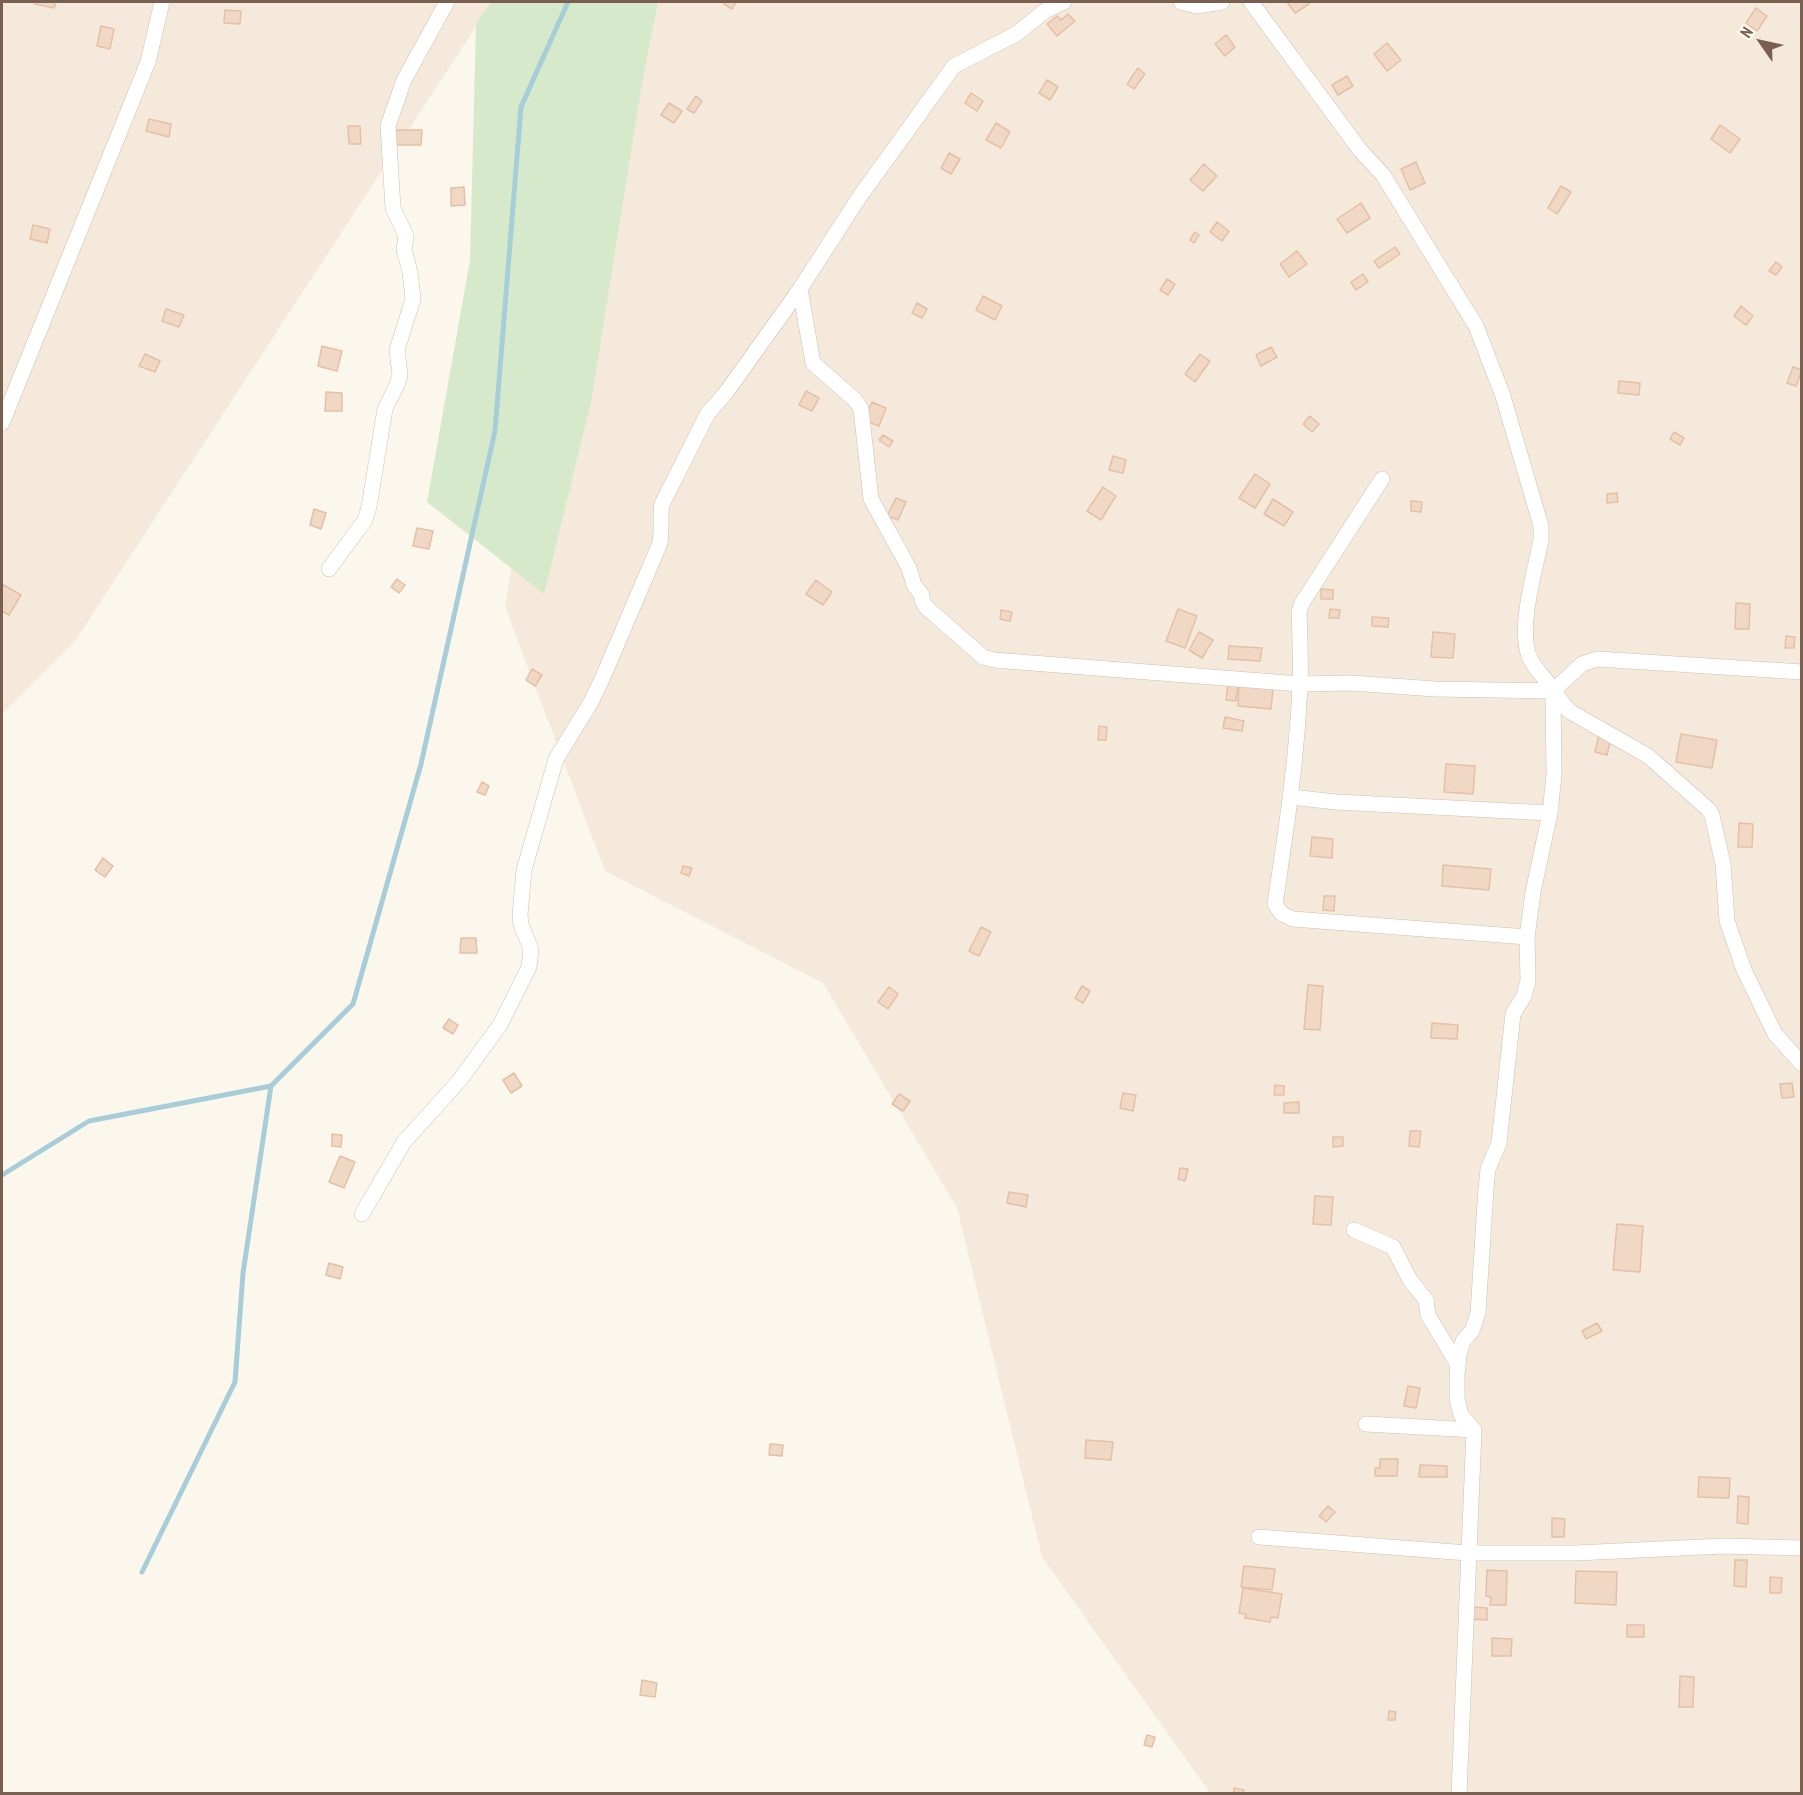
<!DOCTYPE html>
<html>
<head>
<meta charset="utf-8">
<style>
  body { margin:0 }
  #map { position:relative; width:1803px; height:1795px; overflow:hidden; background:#fcf7ed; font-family:"PT Sans Narrow",sans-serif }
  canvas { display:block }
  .frame { position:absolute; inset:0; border:3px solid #785f4f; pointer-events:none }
  .north { position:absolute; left:1731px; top:12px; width:60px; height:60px; -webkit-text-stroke:4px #fefbf3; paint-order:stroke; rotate:304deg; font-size:16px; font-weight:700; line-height:24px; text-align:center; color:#785f4f }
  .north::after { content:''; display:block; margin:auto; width:21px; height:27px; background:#785f4f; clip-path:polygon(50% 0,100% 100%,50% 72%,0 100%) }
</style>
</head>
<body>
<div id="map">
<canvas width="1803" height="1795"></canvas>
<div class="frame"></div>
<div class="north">N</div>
</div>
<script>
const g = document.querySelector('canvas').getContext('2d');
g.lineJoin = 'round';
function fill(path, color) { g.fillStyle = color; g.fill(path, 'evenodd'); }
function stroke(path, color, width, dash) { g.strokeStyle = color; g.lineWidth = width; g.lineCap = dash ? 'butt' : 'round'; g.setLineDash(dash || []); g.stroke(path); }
const residential = new Path2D(`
  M2,2H492L75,641L2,714Z
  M633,2H1801V1793H1210L1042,1557L957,1208L823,983L605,871L505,607L553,300Z`);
const green = new Path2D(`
  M492,2H658L641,89L591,402L544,594L427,502L470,260L476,23Z`);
const stream = new Path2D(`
  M2,1175L89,1121L271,1086L353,1004L421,764L495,431L521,107L568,2
  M142,1572L235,1382L243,1273L271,1086`);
const building = new Path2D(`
  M36,2H56L54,8L35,4Z
  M725,2H736L732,9L724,4Z
  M1287,2H1307L1309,4L1295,13Z
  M1756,8L1767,16L1757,31L1746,23Z
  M225,10L241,11L240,24L224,23Z
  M1068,14L1075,21L1057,36L1047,24L1057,16L1061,20Z
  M101,26L114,29L110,49L97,46Z
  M1226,35L1235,47L1225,56L1215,44Z
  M1387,43L1401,60L1387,71L1374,54Z
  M1138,68L1145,74L1134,89L1127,84Z
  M1347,76L1353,86L1338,95L1332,85Z
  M1047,80L1058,87L1050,100L1039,93Z
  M971,93L983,101L977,111L965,103Z
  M696,96L702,101L694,113L687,109Z
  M669,103L682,111L674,123L661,115Z
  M149,119L171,124L169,137L146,131Z
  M996,123L1010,132L1001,148L986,140Z
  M1720,125L1740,139L1730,153L1711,139Z
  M348,126H360L361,144H349Z
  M395,130H422L421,145H395Z
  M949,153L960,159L951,174L941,168Z
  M1416,162L1425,183L1410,190L1401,169Z
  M1204,164L1217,176L1203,191L1190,180Z
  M1561,186L1571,192L1557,214L1548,208Z
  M464,187L465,205L451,206V188Z
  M1361,203L1370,218L1347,233L1337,219Z
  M1217,222L1229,231L1222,241L1210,232Z
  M33,225L50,229L47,243L30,239Z
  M1195,232L1199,235L1194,243L1190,240Z
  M1395,247L1400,254L1379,268L1374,261Z
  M1297,251L1307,264L1289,277L1280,264Z
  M1776,262L1782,267L1776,275L1769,271Z
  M1363,274L1368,282L1356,290L1351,282Z
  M1167,279L1175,284L1168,295L1160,290Z
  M983,296L1002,306L995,320L976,310Z
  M917,303L927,309L922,318L912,313Z
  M1741,306L1753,316L1746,325L1734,316Z
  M166,309L184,315L179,327L162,321Z
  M322,346L342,351L337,371L318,366Z
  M1271,347L1277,357L1261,366L1256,355Z
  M145,354L160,361L155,372L139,366Z
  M1200,354L1210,361L1195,382L1185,374Z
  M1793,367L1802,370L1796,386L1787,383Z
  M1619,381L1640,383L1639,395L1618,393Z
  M806,391L819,398L812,411L799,405Z
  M326,392L342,393V411H325Z
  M872,402L886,408L879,426L864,420Z
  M1310,416L1319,424L1312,432L1303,424Z
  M1674,432L1684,438L1680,445L1670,439Z
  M883,435L893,441L889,447L879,440Z
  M1113,456L1126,460L1123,473L1109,470Z
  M1255,474L1270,484L1255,508L1239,498Z
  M1103,487L1116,496L1101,520L1087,511Z
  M1617,493L1618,502L1607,503V494Z
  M896,498L906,502L898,520L887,516Z
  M1273,499L1293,512L1284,526L1264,514Z
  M1411,501L1422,502L1421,512L1411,511Z
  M314,509L326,513L321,529L310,525Z
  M417,528L433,531L429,549L413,546Z
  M397,579L405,585L399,593L391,587Z
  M816,580L832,592L823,605L806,594Z
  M2,584L21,595L9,615L2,611Z
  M1321,589L1333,590V599H1321Z
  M1736,603L1750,604L1749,629H1735Z
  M1178,609L1197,616L1185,648L1166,641Z
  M1330,609L1340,610L1339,618H1329Z
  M1001,610L1012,612L1010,621L1000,619Z
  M1372,617L1389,618L1388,627L1372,626Z
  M1199,632L1213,640L1202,658L1189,650Z
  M1433,632L1455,634L1453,658L1431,657Z
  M1786,636L1795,637L1794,648H1785Z
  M1229,646L1262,648L1260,661L1228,659Z
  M532,669L542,675L535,686L526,680Z
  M1228,683L1238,684L1236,701L1226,700Z
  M1239,683L1273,689L1271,709L1238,706Z
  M1225,717L1244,721L1242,731L1223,728Z
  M1099,726L1107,727L1106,740H1098Z
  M1681,734L1717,740L1712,768L1676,762Z
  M1599,735L1611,738L1607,755L1595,752Z
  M1446,764L1475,766L1473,794L1444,792Z
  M482,782L489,786L485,795L477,792Z
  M1739,823L1753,824L1752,847H1738Z
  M1312,837L1333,839L1332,858L1310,856Z
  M103,858L113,866L105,877L95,870Z
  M1443,865L1491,869L1489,890L1442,886Z
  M683,866L692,868L689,876L681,873Z
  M1324,896H1335L1334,911L1323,910Z
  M981,927L991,932L979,956L969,951Z
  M461,938H476L477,953H460Z
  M1308,985L1323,986L1320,1030L1304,1029Z
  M1082,986L1090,991L1083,1003L1075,998Z
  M889,987L898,994L888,1009L878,1002Z
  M449,1019L458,1025L453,1034L443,1028Z
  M1432,1023L1458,1025L1457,1039L1431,1038Z
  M514,1073L522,1086L511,1093L503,1080Z
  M1792,1083L1794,1097L1782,1098L1780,1084Z
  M1275,1085L1284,1086V1095H1274Z
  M1123,1093L1136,1095L1133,1111L1120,1108Z
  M899,1094L910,1101L903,1111L892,1104Z
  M1299,1102V1113H1284V1103Z
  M1410,1131H1421L1419,1147L1409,1146Z
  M332,1134L342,1135L341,1147L332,1146Z
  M1333,1137H1343V1146L1333,1147Z
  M340,1156L355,1162L344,1188L329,1182Z
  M1180,1168L1188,1169L1185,1181L1178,1179Z
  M1009,1192L1028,1195L1026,1207L1007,1203Z
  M1315,1196L1333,1197L1331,1225L1313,1224Z
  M1617,1224L1643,1226L1640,1272L1613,1270Z
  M329,1263L343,1267L340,1279L326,1275Z
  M1597,1323L1602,1331L1586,1339L1582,1331Z
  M1408,1386L1420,1388L1416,1408L1404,1406Z
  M1086,1440L1113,1442L1111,1460L1085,1458Z
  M770,1444L783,1445L782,1456L769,1455Z
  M1380,1459H1398L1397,1476H1375V1468H1380Z
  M1420,1465L1447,1466V1477H1419Z
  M1699,1477L1730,1478L1729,1498L1698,1497Z
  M1738,1496L1749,1497L1748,1524L1737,1523Z
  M1328,1506L1335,1512L1326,1522L1319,1516Z
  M1552,1518L1565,1519L1564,1537H1552Z
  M1735,1560H1747L1746,1587L1734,1586Z
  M1244,1566L1275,1569L1272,1590L1241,1587Z
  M1487,1570L1507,1571L1506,1605H1490L1491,1597L1486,1596Z
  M1576,1571L1617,1572L1616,1605L1575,1603Z
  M1770,1577L1782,1578L1781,1593H1770Z
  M1243,1588L1282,1594L1278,1618L1271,1617L1270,1622L1245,1618L1246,1614L1239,1613Z
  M1471,1607L1487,1608V1620L1471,1619Z
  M1627,1625H1644V1637H1627Z
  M1492,1638L1512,1639L1511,1656H1492Z
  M1680,1676L1694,1677L1693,1707H1679Z
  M642,1680L657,1683L655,1697L640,1695Z
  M1389,1711L1396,1712L1395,1720H1388Z
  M1147,1735L1155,1737L1152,1747L1144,1745Z
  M1234,1788L1244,1790L1243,1794H1234Z`);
const street = new Path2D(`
  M1181,2L1197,6L1222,2
  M1251,2L1360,150L1383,175L1476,326L1503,396L1541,526V540C1535,571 1518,627 1529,656C1534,670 1547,678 1553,691L1554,775L1550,813L1533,892L1527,937L1528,981L1524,996L1513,1014L1499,1143L1488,1169L1486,1188L1478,1313L1472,1331L1463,1341L1459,1354L1457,1375V1399L1461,1415L1474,1430L1459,1794
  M800,289L813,363L855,400L861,409L871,499L909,568L914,585L922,595V600L926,607L983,657L994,660L1300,684L1351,683L1435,689L1553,691L1582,664L1597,659L1802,672
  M2,423L148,62L162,2
  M1382,479L1302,603L1299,612C1300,636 1301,661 1300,685C1297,759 1286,831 1275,904L1282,914L1293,919L1527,937
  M329,569L365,520L369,507L385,409L397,385L400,375L397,350L413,299L410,272L404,250L406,236L393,208L388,126L404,80L447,2
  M1553,691L1569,711L1648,756L1708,809L1712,815L1723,864L1727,921L1733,938L1744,970L1775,1034L1802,1064
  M1291,797L1336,802L1550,813
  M362,1214L404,1142L459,1081L500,1025L529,967L531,949L521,925L520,915L524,870L556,759L591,702L603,677L660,543C662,529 660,517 662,504L708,413L725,394L800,289L860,196L954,66L1016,34L1045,11L1064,2
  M1354,1230L1393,1247L1410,1280L1426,1300L1428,1315L1458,1365
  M1366,1424L1474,1430
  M1259,1537L1468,1553H1576L1724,1546L1802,1548`);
fill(residential, '#f4e9db');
fill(green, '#d6eacb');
stroke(stream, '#a7ced8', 5);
fill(building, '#f1d8c5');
stroke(building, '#e3c0a6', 1.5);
stroke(street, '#cfc0b1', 16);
stroke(street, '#fff', 15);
</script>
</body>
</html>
